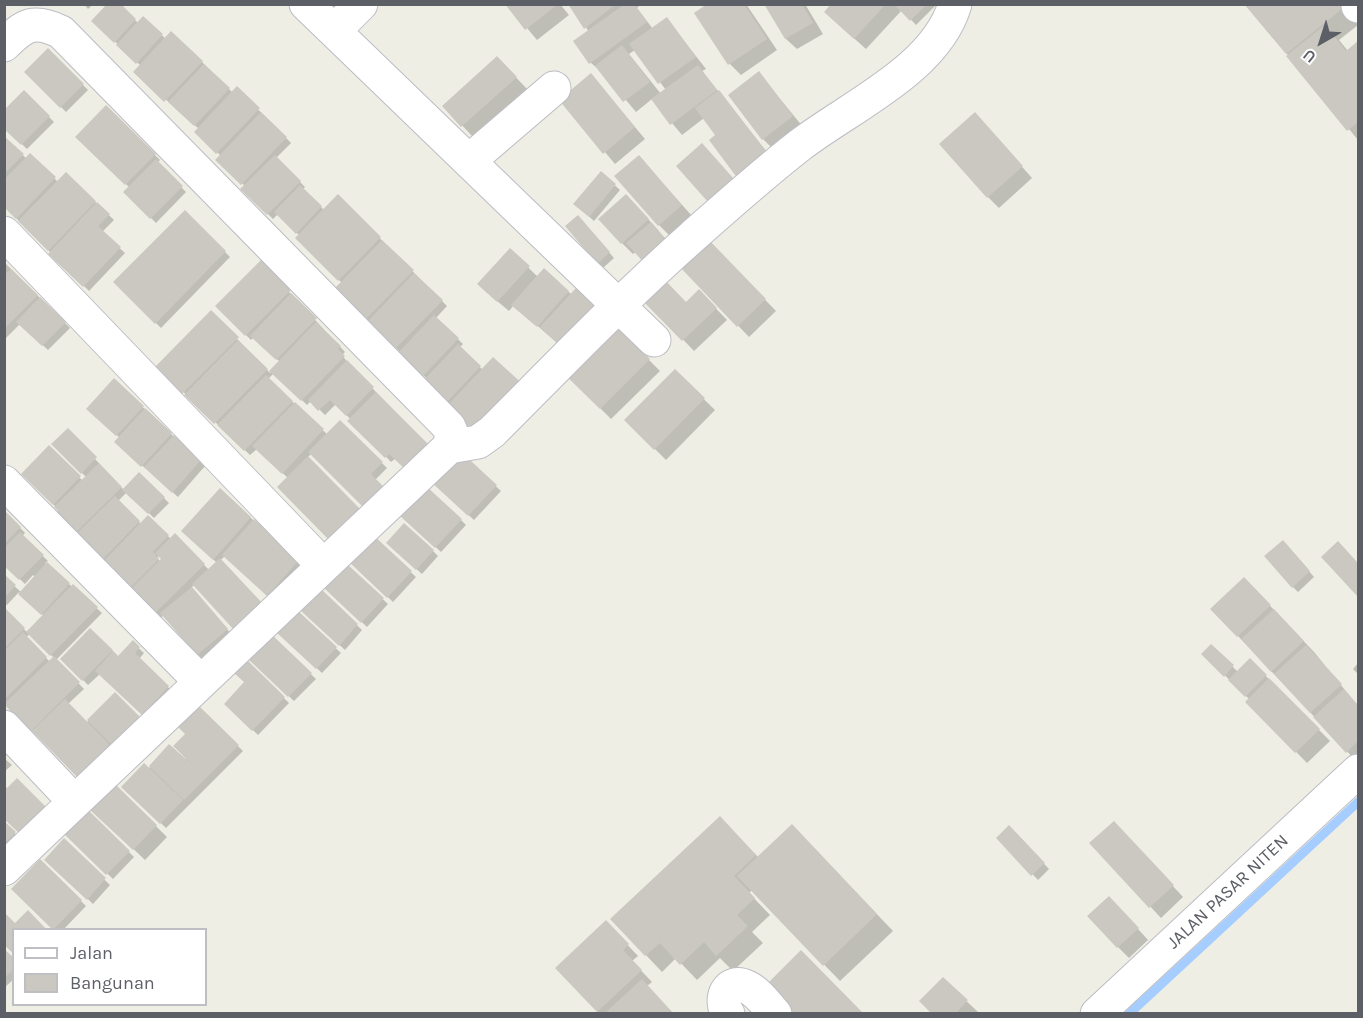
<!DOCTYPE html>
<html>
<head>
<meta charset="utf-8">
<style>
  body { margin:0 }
  #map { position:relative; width:1363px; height:1018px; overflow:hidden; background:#efeee4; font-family:Karla,sans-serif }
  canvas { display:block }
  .frame { position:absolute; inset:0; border:6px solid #5c5f66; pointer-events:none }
  .legend { position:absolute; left:12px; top:928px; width:195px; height:78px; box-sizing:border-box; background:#fff; border:2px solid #bebfc2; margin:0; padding:8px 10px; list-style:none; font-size:18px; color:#5c5f66 }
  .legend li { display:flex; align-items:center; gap:12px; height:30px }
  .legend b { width:30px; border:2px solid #bebfc2 }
  .north { position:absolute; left:1291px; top:12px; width:60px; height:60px; -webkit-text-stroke:4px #fff; paint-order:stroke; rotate:219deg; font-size:16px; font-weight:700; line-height:24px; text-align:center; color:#5c5f66 }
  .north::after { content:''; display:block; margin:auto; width:21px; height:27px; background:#5c5f66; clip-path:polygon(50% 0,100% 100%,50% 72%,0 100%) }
</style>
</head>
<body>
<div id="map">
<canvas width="1363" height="1018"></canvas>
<div class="frame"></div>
<ul class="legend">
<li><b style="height:8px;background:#fff"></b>Jalan</li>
<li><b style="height:16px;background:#cac8c1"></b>Bangunan</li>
</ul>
<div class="north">U</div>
</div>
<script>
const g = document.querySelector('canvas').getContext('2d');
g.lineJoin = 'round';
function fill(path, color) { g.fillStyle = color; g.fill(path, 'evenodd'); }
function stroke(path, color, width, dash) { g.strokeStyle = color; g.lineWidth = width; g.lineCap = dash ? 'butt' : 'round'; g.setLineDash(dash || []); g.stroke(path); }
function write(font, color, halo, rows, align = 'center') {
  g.font = font + ' Karla,sans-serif'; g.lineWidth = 6; g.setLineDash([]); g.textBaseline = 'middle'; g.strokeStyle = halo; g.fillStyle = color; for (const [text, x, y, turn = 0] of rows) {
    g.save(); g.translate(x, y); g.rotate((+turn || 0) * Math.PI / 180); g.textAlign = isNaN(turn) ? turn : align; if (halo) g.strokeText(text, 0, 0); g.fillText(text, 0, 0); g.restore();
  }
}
const shadow = new Path2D(`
  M84,4H93L88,9Z
  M119,4L138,23L143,18L166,39L202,62L233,93L237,88L291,143L276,158L305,187L303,189L324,210L338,196L447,306L436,318L463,344L459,348L483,370V442L427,379L337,289L342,283L297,238L299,235L278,214L273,219L243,189L245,186L217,160L221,156L196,132L199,129L135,72L141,66L93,21Z
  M507,4H560L569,15L537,40Z
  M570,4H641L637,8L653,29L667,19L706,69L702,71L779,167L717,135L704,118L682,135L652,99L636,112L603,73L591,63L575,42L589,32ZM635,50L666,90L661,94L629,54Z
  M708,4H746L777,50L741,75L730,64Z
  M766,4H805L823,34L797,49L786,39Z
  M833,4H937L916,25L902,10L866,49L837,23Z
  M1246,4H1341L1358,25L1339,40L1348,51L1358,43V140Z
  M48,50L88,90L66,112L26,72Z
  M508,69L527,89L473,137L444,106Z
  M759,73L803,127L774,150L763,139Z
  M591,75L645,139L615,164L561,100Z
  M24,92L54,122L27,149L4,127Z
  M106,107L160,160L157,163L186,192L156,223L125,192L130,188L77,137Z
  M985,125L1032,178L999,208L988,197Z
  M4,138L27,159L31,155L58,182L66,174L114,220L102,232L125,253L89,291L4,206Z
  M649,168L692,216L670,236L659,225Z
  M601,173L620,190L594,221L581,209Z
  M637,207L659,231L633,254L622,243Z
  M185,212L230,257L161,328L115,282Z
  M583,222L614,258L603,268L598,263Z
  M707,240L776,311L749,337L680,265Z
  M510,250L538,277L544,270L572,295L611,322L660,371L611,419L562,370L574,358L514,305L509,311L490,295Z
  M4,262L70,328L48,350L20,324L4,340Z
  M261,262L345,352L342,355L348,363L432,450L396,458L391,462L336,404L325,415L311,401L307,405L274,373L268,379L328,435L340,422L387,468L375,480L311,454L288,478L257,449L250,455L157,367L211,312L270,373L280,362L254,337L251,340L217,306Z
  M699,291L727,320L694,351L643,298L686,304Z
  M675,371L715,410L666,460L626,420Z
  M115,381L205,466L178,497L121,447L120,438L88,409Z
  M68,430L124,490L164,498L169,503L154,518L127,492L118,501L141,524L148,517L171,539L175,535L209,570L217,563L183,531L220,490L304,566L273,600L225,556L194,585L191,588L232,635L203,660L164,615L158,620L104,567L56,507L23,474L49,447L83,481L86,477L53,444ZM160,555L164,559L161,562L157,558Z
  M459,452L501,491L474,520L432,481Z
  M4,511L25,533L22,536L48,561L45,563L102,613L56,660L84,689L68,704L86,723L115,694L147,726L85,783L4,703V610L28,633L44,616L19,592L7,605L4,603V577L21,592L35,577L33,575L25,584L4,564ZM30,634L54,658L50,662L26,637Z
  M401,515L461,520L466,525L441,552Z
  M372,536L416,577L393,602L349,560Z
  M1288,547L1314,577L1298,592L1293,587Z
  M393,548L433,551L438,556L422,574Z
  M347,566L388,604L367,627L326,588Z
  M320,590L362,630L345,650L302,610Z
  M1255,590L1314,652L1358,706V763L1238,636Z
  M297,612L341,653L322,673L278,632Z
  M91,630L119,657L133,643L144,653L139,659L173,692L148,719L100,674L88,685L62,659Z
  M270,635L316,679L294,701L249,658Z
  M1211,646L1238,672L1250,660L1330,741L1307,763L1247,702L1249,699L1203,654Z
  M247,662L289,703L258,735L226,704L246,683Z
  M1358,663V674L1353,669Z
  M199,708L243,751L166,828L123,787L148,769L170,746L187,760L175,746L187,734Z
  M4,758L12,765L4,772Z
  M114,785L167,837L145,860L102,819Z
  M86,810L134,857L113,879L64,832Z
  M4,823L26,844L4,864Z
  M1009,827L1049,869L1038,880L998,838Z
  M736,834L758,857L808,842L893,931L840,981L752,890L749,893L770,915L752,932L763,943L733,971L720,958L697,980L676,958L662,972L612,919Z
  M1125,834L1183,897L1161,918L1091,843Z
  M64,841L110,885L93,904L46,859Z
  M40,861L86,906L63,930H54L13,889Z
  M1120,909L1148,940L1129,958L1118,947Z
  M606,922L638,956L632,961L652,982L647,986L673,1014H600L557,968Z
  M4,951L14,960V979L4,988Z
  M943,979L978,1012L977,1014H934Z`);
const stream = new Path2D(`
  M1129,1014L1358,802`);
const building = new Path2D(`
  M107,4H121L136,19L114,43L91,21Z
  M505,4H558L525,30Z
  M568,4H616L584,29Z
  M625,4H634L647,22L589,64L573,41Z
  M707,4H744L767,39L728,65L694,13Z
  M764,4H802L813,23L785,39Z
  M831,4H886L854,39L824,12Z
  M894,4H927L910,21Z
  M1244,4H1340L1343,8L1286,54Z
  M143,16L163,34L136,64L116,45Z
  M667,17L696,57L658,84L629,44Z
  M1325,25L1346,51L1358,41V122L1347,131L1286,56Z
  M171,31L203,61L164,102L133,72Z
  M622,45L650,82L623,102L595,66Z
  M48,48L84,84L60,108L24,72Z
  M497,56L517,77L461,127L442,106Z
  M204,64L230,88L194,126L168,102Z
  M698,65L717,90L670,125L651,99Z
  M759,71L793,116L762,140L728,95Z
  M591,73L635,127L603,154L559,100Z
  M237,86L260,108L216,154L194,132Z
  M24,90L50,116L21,145L4,129V110Z
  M719,90L769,155L738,179L709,140L715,135L695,108Z
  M106,105L156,154L125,185L75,137Z
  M261,112L287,137L241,185L215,160Z
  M975,112L1023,166L987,198L939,144Z
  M4,136L24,154L4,174Z
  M702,143L734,179L708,202L676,166Z
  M30,153L56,177L16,219L4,207V180Z
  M275,155L301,181L267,215L240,189Z
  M639,155L682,205L658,226L614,176Z
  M156,159L183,186L150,219L123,192Z
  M601,171L616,184L589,217L573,204Z
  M66,172L96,201L48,251L18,221Z
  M300,185L322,206L296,234L274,212Z
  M338,194L381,237L338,281L295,238Z
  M626,194L649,219L621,244L598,219Z
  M97,202L110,214L98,226L121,247L83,287L48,254Z
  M185,210L226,251L155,324L113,282Z
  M578,215L610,252L597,264L565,226Z
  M651,222L672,246L648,267L626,243Z
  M707,238L766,299L737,327L678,265Z
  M382,240L414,270L366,319L334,289Z
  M510,248L530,266L497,302L477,284Z
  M261,260L291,290L245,336L215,306Z
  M544,268L569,291L537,327L511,305Z
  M11,269L38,295L4,329V275Z
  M414,273L443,300L395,349L367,322Z
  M662,277L686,302L699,289L717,308L682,341L640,298Z
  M576,288L603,313L567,352L540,327Z
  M291,293L317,318L276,360L250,336Z
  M40,297L66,322L42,346L16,322Z
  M211,310L239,337L182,394L155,367Z
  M434,315L459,338L422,377L397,354Z
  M611,320L650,359L600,409L560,370Z
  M316,322L341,346L338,349L345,356L301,401L269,371Z
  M238,340L268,369L214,424L184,395Z
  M458,344L481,366L445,404L422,382Z
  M493,357L526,387L477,438L445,408Z
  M347,360L374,387L346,416L330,400L318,411L308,400Z
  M675,369L705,398L654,450L624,420Z
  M266,375L293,401L244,451L217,425Z
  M114,378L144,406L116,436L86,409Z
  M376,392L428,444L404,468L389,454L385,458L347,421Z
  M295,402L324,429L282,474L252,446Z
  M145,408L172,433L141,467L114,442Z
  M340,420L383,462L371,474L385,488L364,508L308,452Z
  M68,428L97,457L81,474L51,444Z
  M174,435L201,460L172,493L144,467Z
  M49,445L81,476L53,505L21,474Z
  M459,450L497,485L468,516L430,481Z
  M308,456L360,509L329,540L277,487Z
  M99,463L122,487L72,536L53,516L58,511L54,507Z
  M139,472L165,497L148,514L122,490Z
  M426,486L462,519L435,548L399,515Z
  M220,488L251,517L213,560L181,531Z
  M115,496L140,521L97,565L71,539Z
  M4,510L21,527L4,544Z
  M148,515L169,535L153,552L159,559L127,591L100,565Z
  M254,519L300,559L267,596L222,555Z
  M404,523L434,550L416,570L386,543Z
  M20,532L44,555L19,580L4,566V548Z
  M175,533L205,564L152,616L128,592L161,559L155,553Z
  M372,534L412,571L387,598L347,560Z
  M1283,540L1310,571L1292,588L1264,556Z
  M1338,541L1358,563V597L1321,557Z
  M220,558L264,605L235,631L192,584Z
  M47,562L70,583L41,615L18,594Z
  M347,564L384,598L361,623L324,588Z
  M4,574L16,585L4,598Z
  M1244,577L1271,605L1237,637L1210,609Z
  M73,584L98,607L50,656L26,632Z
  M192,587L228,629L197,655L160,613Z
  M320,588L358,624L339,646L300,610Z
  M4,607L25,628L4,649Z
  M1274,609L1304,641L1271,672L1241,639Z
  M297,610L337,647L316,669L276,632Z
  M90,628L113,650L82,681L60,659Z
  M23,632L47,657L4,700V651Z
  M270,633L312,673L288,697L247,658Z
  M133,640L140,647L135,653L169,686L142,715L95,671L113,651L118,656Z
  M1211,644L1234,665L1224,677L1201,654Z
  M1306,645L1342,684L1310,713L1274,674Z
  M54,656L80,682L30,732L4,704Z
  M1250,658L1267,675L1245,697L1228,680Z
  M247,660L285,697L252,731L224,704L244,682L234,673Z
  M1269,678L1320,729L1295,753L1245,702Z
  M1344,689L1358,705V741L1346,753L1313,717Z
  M115,692L143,720L115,748L87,720Z
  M65,699L112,747L79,779L32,731Z
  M199,706L239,745L184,800L149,766L169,744L198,770L173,746L185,734L178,727Z
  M144,763L183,800L160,824L121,787Z
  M17,778L46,807L19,833L4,819V785L7,788Z
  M114,783L157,825L133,850L89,809Z
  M86,808L130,851L106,875L62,832Z
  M720,816L756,855L734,876L755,898L737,915L748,926L716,956L704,942L680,965L660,943L645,956L610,919Z
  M4,821L16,832L4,844Z
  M1114,821L1174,885L1149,908L1089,843Z
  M792,824L877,914L823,966L737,876Z
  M1009,825L1045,863L1031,876L996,838Z
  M64,838L106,878L87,900L44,860Z
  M40,859L82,900L53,930L11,889Z
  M1109,896L1139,928L1117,948L1087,916Z
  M28,910L47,930H14V954L4,945V912L15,923Z
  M606,920L629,944L623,950L642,970L597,1012L555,968Z
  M4,949L14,958V969L4,978Z
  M801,950L864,1014H788L763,988Z
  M943,977L968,1000L955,1014H932L919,1001Z
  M642,979L674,1014H604Z`);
const minor = new Path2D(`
  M306,4L654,340
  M1358,4V6
  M335,30L361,4
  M4,45C25,24 34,19 61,32L449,427L452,434L449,447L4,869
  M470,160L554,88
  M4,233L323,565
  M449,447L478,442L492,432C558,366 623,298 693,236C728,205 764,173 800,145C851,106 936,69 955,4
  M4,482L200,681
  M4,727L74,801
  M728,1014C718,999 728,977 747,987C758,992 767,1005 775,1014
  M1097,1014L1358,771`);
const streetNames = [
  ["JALAN PASAR NITEN",1228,892,-43]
];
fill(shadow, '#0003');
stroke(stream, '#a5cdff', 9);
fill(building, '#cac8c1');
stroke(minor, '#bcbdc4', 35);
stroke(minor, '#fff', 33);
write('18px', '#5c5f66', '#fff', streetNames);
</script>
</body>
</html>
